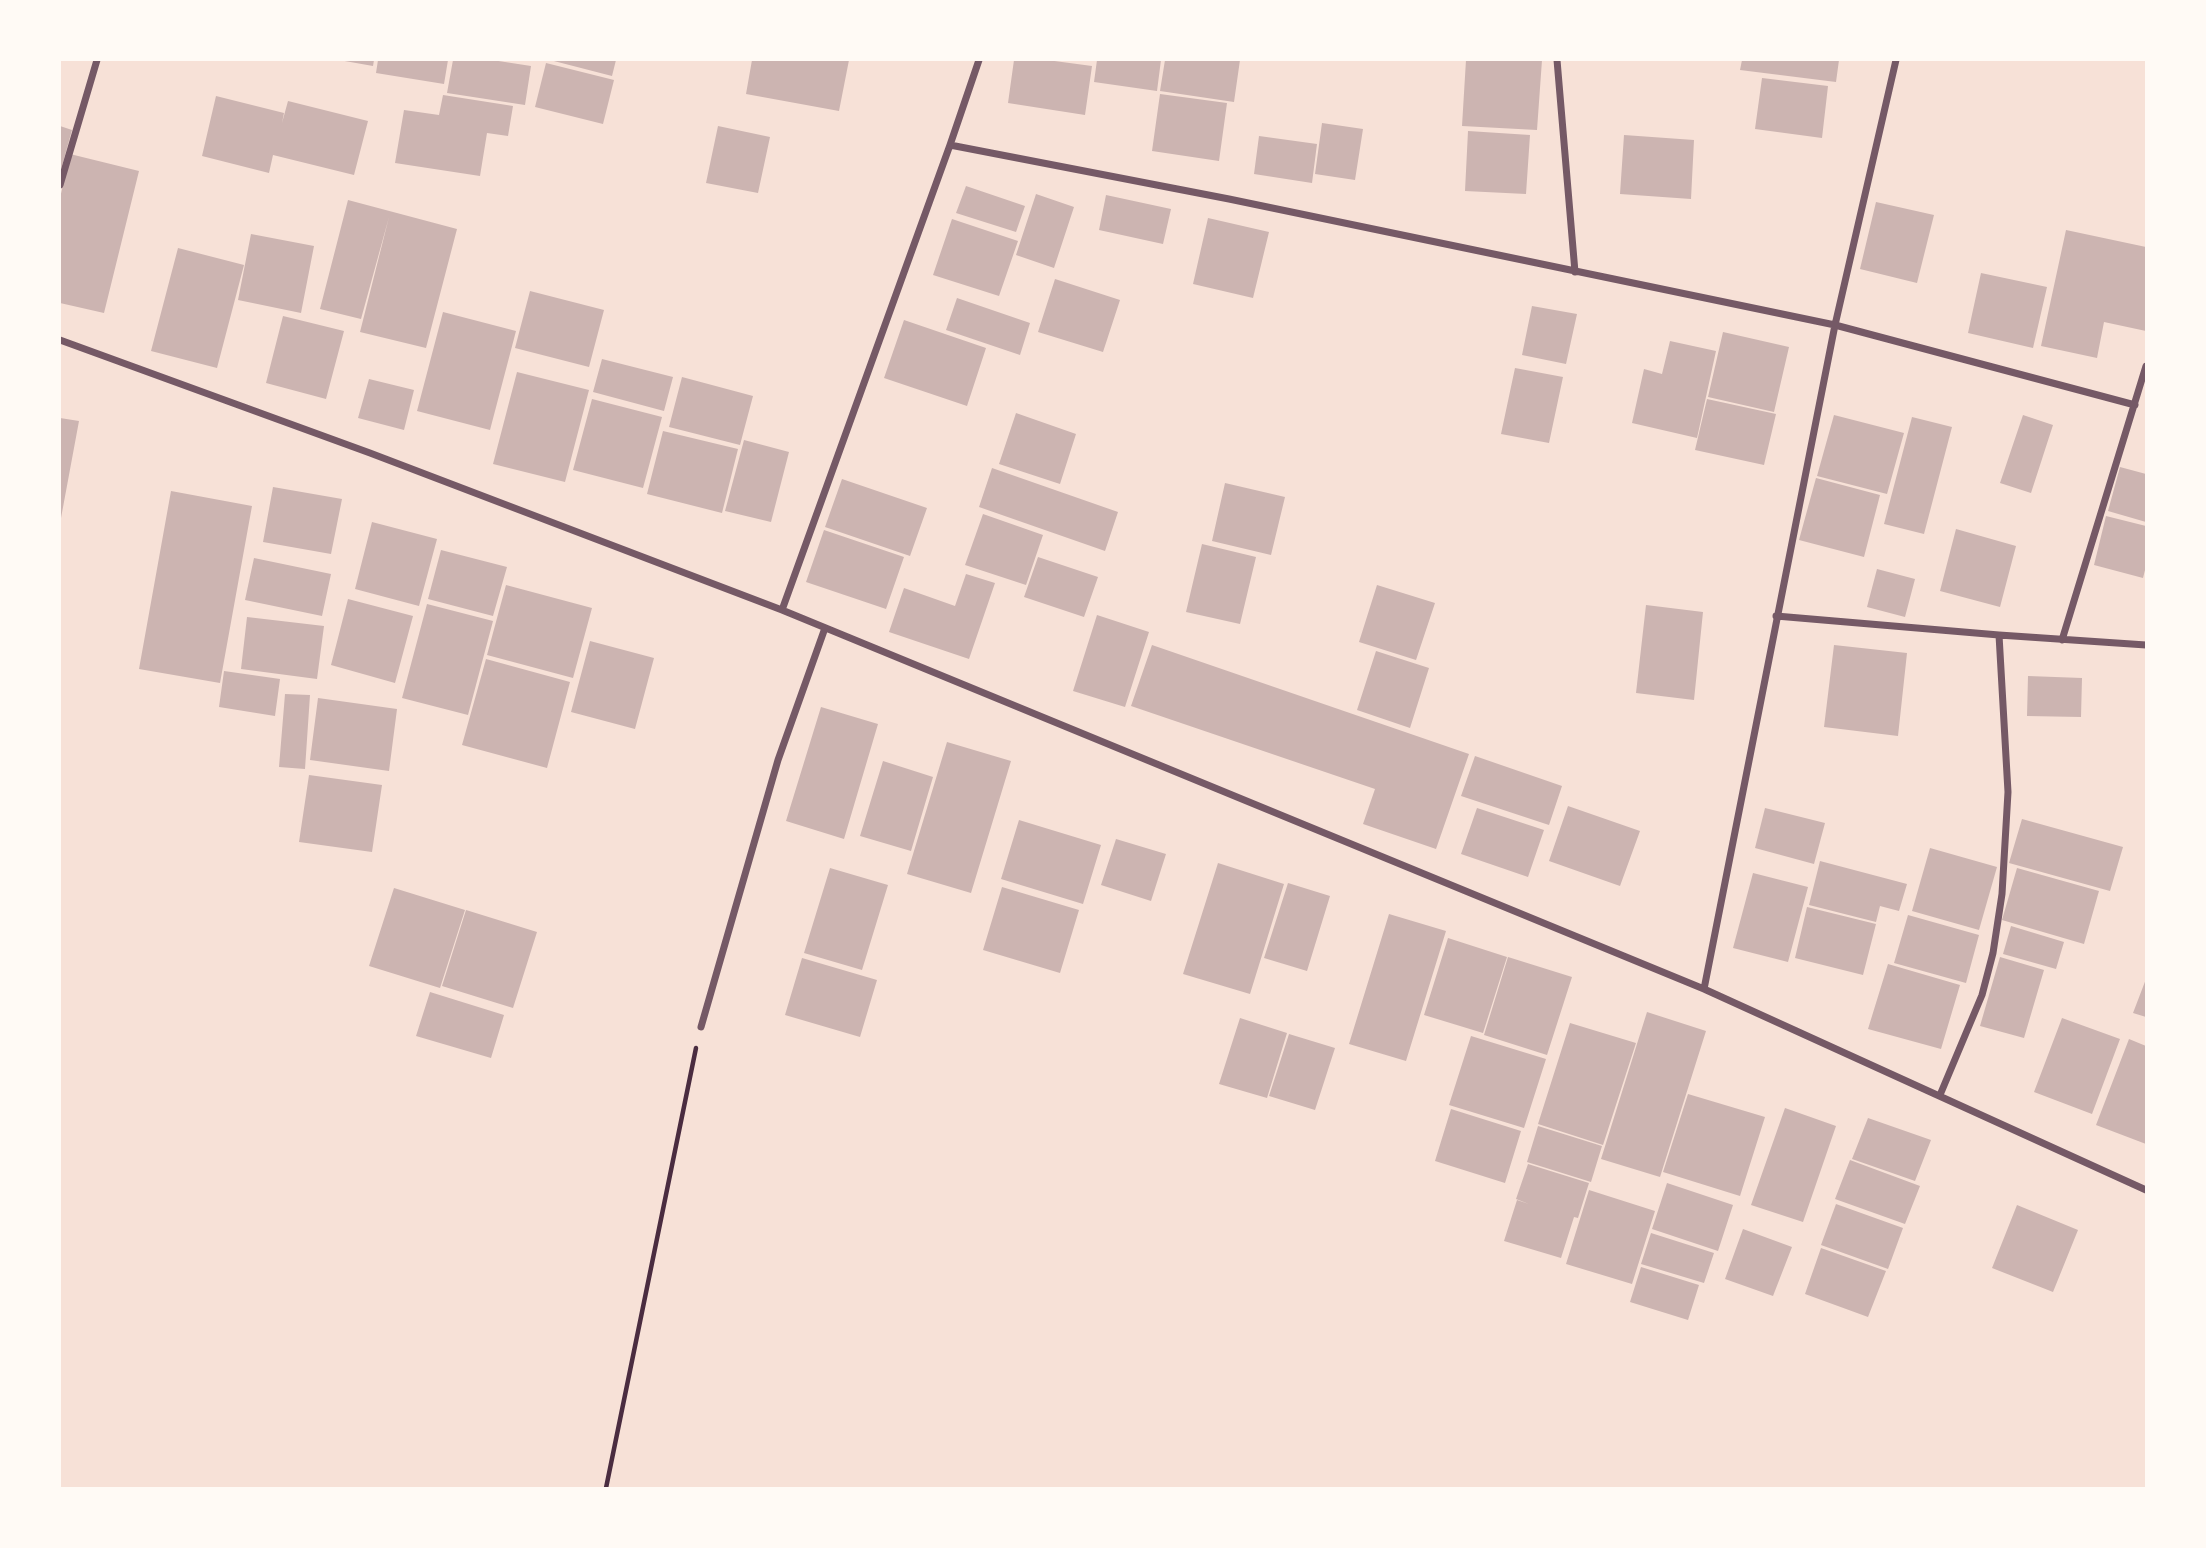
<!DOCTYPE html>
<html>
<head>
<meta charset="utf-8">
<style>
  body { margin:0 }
  #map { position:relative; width:2206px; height:1548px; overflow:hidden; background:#f7e1d7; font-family:"Fira Sans Condensed",sans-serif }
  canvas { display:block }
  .frame { position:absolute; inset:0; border:61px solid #fffaf5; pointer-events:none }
</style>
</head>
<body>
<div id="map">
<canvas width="2206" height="1548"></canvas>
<div class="frame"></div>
</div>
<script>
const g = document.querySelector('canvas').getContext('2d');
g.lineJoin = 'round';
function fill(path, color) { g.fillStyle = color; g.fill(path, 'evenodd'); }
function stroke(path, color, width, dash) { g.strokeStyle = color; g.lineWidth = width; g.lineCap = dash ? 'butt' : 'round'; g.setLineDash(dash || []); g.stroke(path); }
const building = new Path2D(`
  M339,60H374L373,66Z
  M378,60H448L444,84L376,73Z
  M453,60H492L531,66L525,105L447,93Z
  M550,60H616L612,76Z
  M752,60H849L839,111L746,94Z
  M1014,60H1047L1092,66L1085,115L1008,103Z
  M1097,60H1161L1157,91L1094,82Z
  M1165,60H1240L1234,102L1160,91Z
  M1466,60H1542L1537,130L1462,126Z
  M1742,60H1839L1836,82L1740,70Z
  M546,63L614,80L603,124L535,107Z
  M1762,78L1828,86L1822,138L1755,129Z
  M1160,94L1227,103L1219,161L1152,151Z
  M443,95L513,106L508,136L487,133L480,176L395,163L404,110L439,115Z
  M216,96L284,113L282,123L288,101L368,121L354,175L273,155L269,173L202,156Z
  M1322,123L1363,129L1355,180L1315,174Z
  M60,126L72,130L60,173Z
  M718,126L770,137L758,193L706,183Z
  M1468,131L1530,135L1526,194L1465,191Z
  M1624,135L1694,140L1691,199L1620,194Z
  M1259,136L1317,144L1312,183L1254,174Z
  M70,154L139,171L104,313L60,303V198Z
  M966,186L1025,206L1016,232L956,213Z
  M1036,194L1074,207L1054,268L1016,255Z
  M1106,195L1171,209L1163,244L1099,230Z
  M348,200L457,229L426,348L360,332L389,217L361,319L320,309Z
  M1876,202L1934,215L1917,283L1860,269Z
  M1208,218L1269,232L1253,298L1193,284Z
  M952,219L1018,241L999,296L933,275Z
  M2066,230L2146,247V331L2104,322L2097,358L2041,346Z
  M251,234L314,246L301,313L238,300Z
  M178,248L244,265L217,368L151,351Z
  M1981,273L2047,287L2033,348L1968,333Z
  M1055,279L1120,300L1103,352L1038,332Z
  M530,291L604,310L589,367L515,348Z
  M957,298L1030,323L1020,355L946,330Z
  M1532,306L1577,314L1566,364L1522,355Z
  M443,312L516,331L490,430L417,411Z
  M283,316L344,331L326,399L266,383Z
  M904,320L986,348L967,406L884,378Z
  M1723,332L1789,347L1774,412L1708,397Z
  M1670,341L1716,351L1697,438L1632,423L1644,369L1662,374Z
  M602,359L673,377L664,411L593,392Z
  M1515,368L1563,377L1549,443L1501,434Z
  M517,372L589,390L565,482L493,464Z
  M682,377L753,396L740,445L669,427Z
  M369,379L414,390L404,430L358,418Z
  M592,399L662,417L643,488L573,470Z
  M1707,399L1776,414L1764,465L1695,450Z
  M1016,413L1076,434L1060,484L999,464Z
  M1834,415L1904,433L1887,494L1817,476Z
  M2023,415L2053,425L2031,493L2000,483Z
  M1912,417L1952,427L1924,534L1884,524Z
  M60,418L79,421L61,518H60Z
  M663,431L738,449L722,513L647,494Z
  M744,440L789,452L771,522L725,511Z
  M2120,467L2146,474V522L2108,511Z
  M992,468L1118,512L1105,551L979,507Z
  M1816,478L1880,495L1864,557L1799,540Z
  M842,479L927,508L910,556L825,527Z
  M1225,483L1285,497L1271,555L1212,541Z
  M273,487L342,499L331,554L263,542Z
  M171,491L252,506L220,683L139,669Z
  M983,514L1043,535L1026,585L965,565Z
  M2106,516L2146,526V566L2143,578L2094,565Z
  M372,522L437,539L419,606L355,589Z
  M1956,529L2016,546L2000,607L1940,591Z
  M824,530L904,557L886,609L806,582Z
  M1202,544L1256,557L1240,624L1186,612Z
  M441,550L507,567L493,616L428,599Z
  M1038,557L1098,577L1084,617L1024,597Z
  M254,558L331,574L322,616L245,600Z
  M1877,569L1915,579L1905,617L1867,607Z
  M966,574L995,583L969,659L889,632L904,588L955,606Z
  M506,585L592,608L573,678L487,655Z
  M1377,585L1435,603L1416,660L1359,642Z
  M348,599L413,616L395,683L331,665Z
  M427,604L493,621L468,715L402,698Z
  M1646,605L1703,612L1694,700L1636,693Z
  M1097,615L1149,632L1125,707L1073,691Z
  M247,617L324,626L317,679L241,669Z
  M590,641L654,658L635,729L571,712Z
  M1152,645L1469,754L1436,849L1363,824L1375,789L1131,706Z
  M1834,645L1907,653L1898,736L1824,727Z
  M1376,651L1429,668L1410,728L1357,710Z
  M486,659L570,682L547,768L462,745Z
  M224,671L280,679L275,716L219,707Z
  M2028,676L2082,678L2081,717L2027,716Z
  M285,694L310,695L305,769L279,767Z
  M318,698L397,709L389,771L310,760Z
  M821,707L878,724L844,839L786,821Z
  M947,742L1011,761L971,893L907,874Z
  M1475,756L1562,786L1549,825L1461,796Z
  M883,761L933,777L911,851L860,836Z
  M309,775L382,785L372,852L299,842Z
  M1568,806L1640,831L1620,886L1549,861Z
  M1477,808L1544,830L1528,877L1461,854Z
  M1765,808L1825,823L1814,864L1755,848Z
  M2022,819L2123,847L2110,891L2009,863Z
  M1019,820L1101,845L1083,904L1001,879Z
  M1116,839L1166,854L1151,901L1101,885Z
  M1930,848L1997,867L1979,930L1912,911Z
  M1820,861L1907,884L1899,911L1880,906L1876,922L1809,905Z
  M1218,863L1284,884L1250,994L1183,974Z
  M830,868L888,885L862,970L804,953Z
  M2017,868L2099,891L2084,944L2002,920Z
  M1753,873L1808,887L1788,962L1733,948Z
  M1288,883L1330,896L1307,971L1264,958Z
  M1002,887L1079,910L1060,973L983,950Z
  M394,888L465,910L440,988L369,966Z
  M1807,907L1876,924L1863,975L1795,958Z
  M466,910L537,932L513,1008L442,986Z
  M1389,914L1446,931L1406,1061L1349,1044Z
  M1908,915L1979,935L1966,983L1894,963Z
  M2011,926L2064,942L2056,969L2003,954Z
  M1448,938L1507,957L1483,1033L1424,1015Z
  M1508,957L1572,977L1547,1055L1484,1035Z
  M2000,957L2044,970L2024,1038L1980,1026Z
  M802,958L877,980L860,1037L785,1015Z
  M1888,964L1960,985L1941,1049L1868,1029Z
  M2146,979V1017L2133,1013Z
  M430,992L504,1015L491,1058L416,1036Z
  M1647,1012L1706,1031L1660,1177L1601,1159Z
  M1240,1018L1287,1033L1267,1098L1219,1084Z
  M2062,1018L2120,1039L2092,1114L2034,1092Z
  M1570,1023L1636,1043L1603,1145L1538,1124Z
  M1289,1034L1335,1048L1315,1110L1269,1096Z
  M1471,1036L1546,1059L1524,1128L1449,1105Z
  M2129,1039L2146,1046V1144L2096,1125Z
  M1688,1094L1765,1117L1740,1196L1663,1172Z
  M1785,1108L1836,1126L1803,1222L1751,1205Z
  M1451,1109L1521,1131L1505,1183L1435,1161Z
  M1868,1118L1931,1140L1915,1181L1852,1159Z
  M1538,1126L1602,1146L1591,1182L1527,1162Z
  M1850,1160L1920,1186L1905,1224L1835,1199Z
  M1528,1164L1589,1183L1578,1218L1574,1217L1561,1258L1504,1241L1517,1200L1529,1204L1516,1199Z
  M1667,1183L1733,1205L1718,1251L1652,1229Z
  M1589,1190L1655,1211L1632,1284L1566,1264Z
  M1836,1204L1903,1228L1888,1269L1821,1245Z
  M2017,1205L2078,1230L2053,1292L1992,1268Z
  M1743,1229L1792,1247L1773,1296L1725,1279Z
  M1651,1233L1714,1253L1704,1283L1641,1264Z
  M1821,1248L1886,1271L1868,1317L1805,1294Z
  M1641,1267L1699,1285L1688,1320L1630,1302Z`);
const path = new Path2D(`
  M606,1488L696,1048`);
const minor = new Path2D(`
  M1557,60L1575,272
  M950,145L1229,199L1835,325L2135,405
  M60,185L97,60
  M60,340L370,453L782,610L1704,989L2146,1190
  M782,610L950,145L979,60
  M1776,616L1999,635L2146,645
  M2062,640L2146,366
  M1704,989L1835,325L1896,60
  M701,1027L778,760L825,628
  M1940,1095L1982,995L1993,953L2002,894L2008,792L1999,635`);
fill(building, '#ccb4b1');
stroke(path, '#4a2c40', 4.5);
stroke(minor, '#755966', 7);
</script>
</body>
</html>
